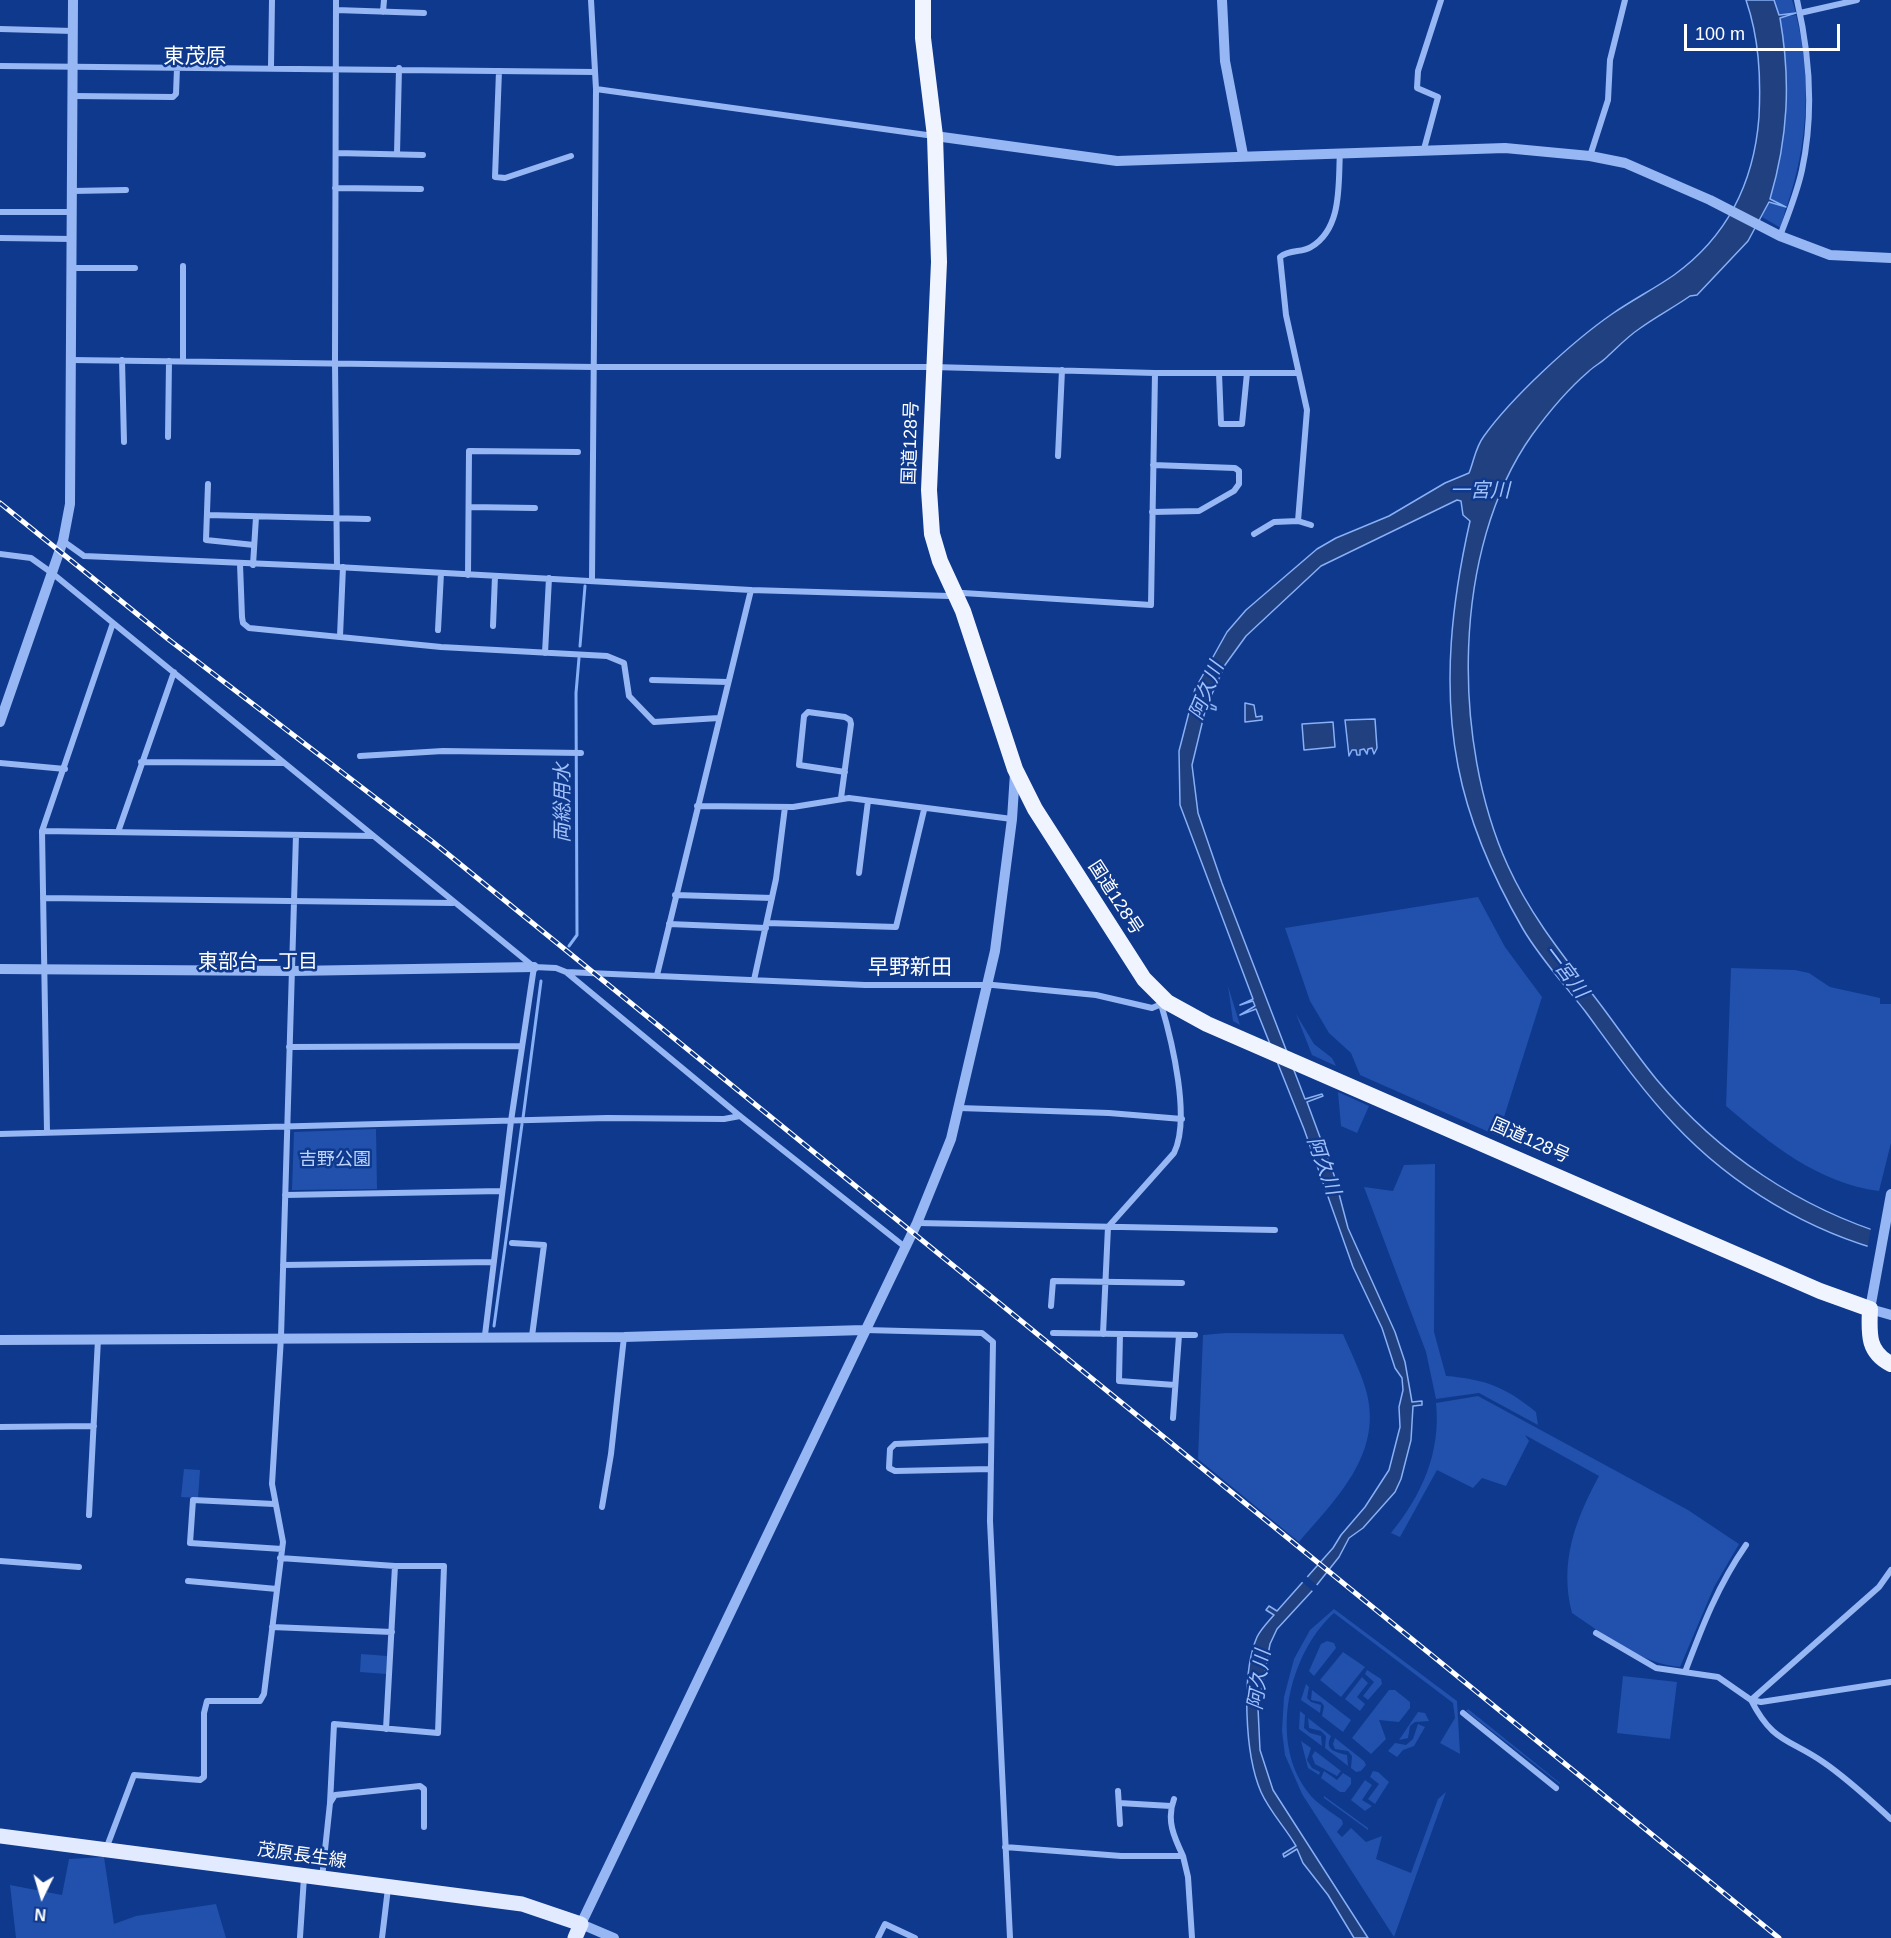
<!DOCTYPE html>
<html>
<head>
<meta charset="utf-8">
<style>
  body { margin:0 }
  #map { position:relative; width:1891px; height:1938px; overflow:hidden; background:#0f398d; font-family:Arial,sans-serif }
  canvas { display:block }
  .north { position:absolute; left:12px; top:1866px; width:60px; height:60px; -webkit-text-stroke:4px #0f398d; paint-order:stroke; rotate:185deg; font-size:16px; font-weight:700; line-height:24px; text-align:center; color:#fff }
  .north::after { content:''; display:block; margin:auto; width:21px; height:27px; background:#fff; clip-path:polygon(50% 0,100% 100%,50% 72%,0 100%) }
  .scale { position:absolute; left:1684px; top:24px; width:156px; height:27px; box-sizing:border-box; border:3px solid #fff; border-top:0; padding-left:8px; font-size:18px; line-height:21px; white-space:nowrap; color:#fff; -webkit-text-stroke:4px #0f398d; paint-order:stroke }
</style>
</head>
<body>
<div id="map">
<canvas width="1891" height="1938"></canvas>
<div class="north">N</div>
<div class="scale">100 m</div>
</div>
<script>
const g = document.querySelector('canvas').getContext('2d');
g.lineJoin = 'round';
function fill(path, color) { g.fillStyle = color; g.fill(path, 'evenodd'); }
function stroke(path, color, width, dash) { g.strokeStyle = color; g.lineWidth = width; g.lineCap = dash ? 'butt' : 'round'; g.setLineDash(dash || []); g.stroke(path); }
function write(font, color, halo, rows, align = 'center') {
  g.font = font + ' Arial,"Noto Sans JP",sans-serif'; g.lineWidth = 5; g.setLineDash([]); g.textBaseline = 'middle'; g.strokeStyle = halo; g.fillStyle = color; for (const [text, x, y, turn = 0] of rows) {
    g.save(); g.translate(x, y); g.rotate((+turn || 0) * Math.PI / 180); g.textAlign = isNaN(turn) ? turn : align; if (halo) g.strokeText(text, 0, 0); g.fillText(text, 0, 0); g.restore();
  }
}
const green = new Path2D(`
  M1774,0H1792L1796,13L1779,15Z
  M1796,15C1812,78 1808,144 1787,206L1770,200C1788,138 1791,81 1779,18Z
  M1769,201L1786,207L1781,228L1762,217Z
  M1478,897L1505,947L1542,997L1498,1136L1360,1075L1351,1053L1329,1033L1310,1001L1285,928Z
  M1731,968L1795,970L1809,973L1830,987L1880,998V1004H1891V1143L1879,1191C1818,1183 1772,1145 1726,1106Z
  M1228,986L1240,1025L1233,1021Z
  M1296,1014L1314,1044L1332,1058L1336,1066L1312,1055Z
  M1338,1092L1369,1106L1357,1133L1341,1126Z
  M376,1129L377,1189L292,1190L294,1132Z
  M1435,1164L1434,1332L1446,1376C1484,1379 1506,1387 1536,1412L1538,1425L1479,1393L1436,1399L1426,1352L1364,1187L1393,1191L1404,1165Z
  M1226,1333L1343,1334C1351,1353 1362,1374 1367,1394C1382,1455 1335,1500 1299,1542L1198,1459L1203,1335Z
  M1478,1396L1688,1510L1739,1544L1714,1587L1680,1667C1639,1663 1605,1635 1572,1613C1559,1563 1575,1520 1599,1476L1525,1435L1529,1441L1506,1486L1482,1478L1473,1488L1437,1470L1400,1537L1391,1533C1422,1495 1441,1452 1436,1403Z
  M184,1469L200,1470L198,1498L181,1497Z
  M1334,1609L1457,1701L1460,1754L1440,1743L1455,1718L1453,1703L1334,1613C1287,1655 1265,1751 1316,1801C1324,1808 1334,1814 1342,1820L1343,1824L1337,1832L1342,1837L1351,1828L1366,1842L1382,1836L1376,1859L1411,1873L1438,1799L1446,1792L1394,1937L1302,1794L1285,1755L1282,1731L1284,1697L1294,1659L1310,1630Z
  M1327,1641L1334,1643L1336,1648L1314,1676L1309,1671L1321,1644Z
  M1343,1652L1365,1667L1341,1697L1320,1680Z
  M361,1654L387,1656L386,1674L360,1672Z
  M1367,1670L1381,1679L1382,1684L1368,1700L1363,1696L1374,1682L1365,1674Z
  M1623,1676L1677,1682L1670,1739L1617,1733Z
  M1362,1677L1368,1683L1357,1697L1365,1704L1360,1711L1345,1699Z
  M1306,1684L1309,1687L1307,1698L1311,1702L1321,1705L1320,1713L1301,1700Z
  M1312,1690L1351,1720L1343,1732L1322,1716L1324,1706L1321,1702L1311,1700Z
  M1389,1690H1395L1410,1702V1708L1399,1722L1379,1720L1386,1739L1371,1754L1352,1738Z
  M1468,1709L1560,1783V1784L1466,1711Z
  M1300,1711L1305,1715L1304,1728L1310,1733L1321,1736L1322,1746L1299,1729Z
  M1418,1712L1425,1713L1429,1721L1415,1722L1410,1726L1408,1738L1399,1740Z
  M1308,1718L1331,1736C1324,1750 1335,1752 1347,1755L1348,1766L1325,1748L1326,1736L1321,1731L1309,1728Z
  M1418,1724L1425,1727L1414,1746L1403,1750L1397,1757L1388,1751L1395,1743L1406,1745L1413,1739Z
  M1335,1738L1364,1761L1366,1765L1361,1771L1356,1772L1351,1768L1352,1756L1348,1751L1335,1749L1333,1744Z
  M1301,1741L1311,1748L1307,1760L1312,1768L1320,1772L1319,1775L1308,1768Z
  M1315,1751L1341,1771L1337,1776L1315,1764L1312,1756Z
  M1324,1771L1337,1780L1343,1773L1351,1778V1784L1345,1792H1340L1321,1778Z
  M1373,1771L1378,1772L1389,1782L1375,1804L1368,1799L1379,1784L1370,1777Z
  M1365,1780L1372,1785L1362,1800L1372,1806L1365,1811L1351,1800Z
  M1324,1796L1368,1828V1830L1324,1798Z
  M104,1857L114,1924L136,1916L216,1904L226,1938H16L10,1885L62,1895L69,1859Z`);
const water = new Path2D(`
  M1746,0H1774L1779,15L1796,13L1780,18C1791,81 1788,138 1770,199L1786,207L1769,202L1748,241L1697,295L1690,296C1673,308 1655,317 1639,329C1627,337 1618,347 1607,357C1601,363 1594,366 1588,372C1567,390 1548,413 1532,435C1451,549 1452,743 1508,866C1533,921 1571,965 1606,1012C1623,1035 1639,1058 1657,1080C1719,1154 1799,1208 1891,1236V1253C1809,1232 1732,1186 1674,1124C1641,1089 1613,1049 1585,1011C1564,984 1540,958 1523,929C1494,879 1469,823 1458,766C1442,684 1452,601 1470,521L1463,515L1461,501L1457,500L1321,566L1246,636L1225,665L1208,703L1216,707V710L1206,707L1192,765L1198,813L1222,883L1305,1099L1322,1094L1323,1096L1307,1102L1334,1175L1348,1228L1395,1332L1405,1362L1412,1402L1422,1401V1405L1413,1406L1411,1440L1401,1479L1395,1492L1363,1528L1349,1538L1339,1557L1312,1591L1277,1629L1270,1644L1258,1708L1260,1750L1273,1790L1368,1938H1354L1328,1895L1303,1863L1297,1849L1284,1857L1283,1854L1296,1846C1285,1827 1270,1812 1261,1792C1245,1755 1241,1674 1257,1637C1261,1629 1268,1622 1274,1615L1266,1610L1269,1606L1277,1611L1333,1548L1341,1535L1365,1507L1389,1470L1400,1427L1399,1407L1403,1390L1402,1378L1395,1368L1382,1328L1353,1267L1304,1129L1256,1009L1240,1015L1255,1006L1253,1001L1240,1005L1253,999L1180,805L1179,751L1195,689L1227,632L1246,610L1317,549L1336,538L1389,516L1445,483L1469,473C1474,461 1475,448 1484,436C1512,397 1573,341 1612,314C1632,300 1654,289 1674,275C1728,236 1754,183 1759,117C1761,76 1759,38 1746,0Z
  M1245,703L1254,705L1256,717L1262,716V720L1245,722Z
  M1375,719L1377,748L1374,754L1372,748L1368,749L1367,754L1364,749L1360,750V755H1357L1356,750H1352L1349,756L1345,720Z
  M1333,722L1335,747L1304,750L1302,724Z`);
const pier = new Path2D(`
  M1871,1227L1891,1233V1256L1867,1250Z
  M1305,1575L1319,1587L1315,1593L1300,1580Z`);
const stream = new Path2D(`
  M580,646L585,586
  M569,946L577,935L576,693L579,658
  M523,1118L541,981
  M494,1326L522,1124`);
const minor = new Path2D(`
  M336,0L335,362L337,567
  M591,0L596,89L592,580
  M336,10L424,13
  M383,12L384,0
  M1800,13L1857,0
  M0,29L73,31
  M0,66L595,72
  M271,66L272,0
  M499,71L495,177L505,178L571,156
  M596,89L934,136
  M73,96L173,97L176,94L177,68
  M1424,149L1438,97L1417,88L1418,71L1441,0
  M337,153L423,155
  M397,154L399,68
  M1590,156L1608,100L1610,60L1625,0
  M335,188L421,189
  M72,191L126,190
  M0,212H72
  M1780,236C1788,215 1797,193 1802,170C1814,114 1810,56 1797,0
  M0,238L72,239
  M183,266V361
  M72,268H135
  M71,360L594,367H933L1155,373H1297
  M122,360L124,442
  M1219,373L1221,424H1242L1247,373
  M168,437L169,361
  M1058,456L1062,370
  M208,484L206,540L254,545
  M469,507L535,508
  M1152,512L1199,511L1234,491L1239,484V471L1235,468L1153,465
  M207,515L368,519
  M1298,521L1311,525
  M1254,534L1274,522L1298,521L1307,410L1286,315L1280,257C1290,249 1302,253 1311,247C1343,228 1338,183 1340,152
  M63,541L84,556L337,567L751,590L949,596L963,593L1151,605L1155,373
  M0,554L31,558L52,573L534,967L556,968L566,972L740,1116L905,1247
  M240,564L242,617L243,623L249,628L441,647L607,656L624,663L629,696L654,722L719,718
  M253,565L256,517
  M468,575L469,451L578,452
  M493,626L495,576
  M438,630L441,573
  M340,636L343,567
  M545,653L549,578
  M652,680L728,682
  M360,756L443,751L581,753
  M141,762L284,763
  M0,763L65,769
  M841,798L851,724L850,720L845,717L808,712L804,716L799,765L845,772
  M697,806L793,807L849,798L1012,819
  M42,831L373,836
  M118,832L174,672
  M859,873L868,801
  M675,895L772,898
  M43,898L453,903
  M767,923L896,927L924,810
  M669,924L766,928
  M566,972L865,985H993L1096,995L1152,1008L1164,1003
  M657,975L751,590
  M754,980L776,879L785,807
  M289,1047L522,1046
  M959,1108L1109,1113L1182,1119
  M47,1132L42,831L113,623
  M0,1134L607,1118L724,1119L740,1116
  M285,1195L502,1191
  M917,1223L1275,1230
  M512,1243L544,1245L532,1336
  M283,1265L493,1262
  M1051,1306L1053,1281L1182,1283
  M865,1330L982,1333L993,1342L990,1521L1010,1938
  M1053,1333L1195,1335
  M1103,1334L1108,1227L1174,1153C1191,1119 1172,1041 1161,1004
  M1120,1334L1119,1381L1175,1385
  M485,1335L511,1121L534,967
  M1173,1418L1179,1335
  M0,1427L94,1426
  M991,1469L895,1471L889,1468L890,1449L895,1444L991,1440
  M274,1504L193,1500L190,1543L282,1549
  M602,1507L611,1454L624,1337
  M89,1515L98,1339
  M280,1558L395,1566H444L438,1733L334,1724L330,1803
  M0,1561L79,1567
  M188,1581L277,1589
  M272,1627L392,1632
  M1596,1633L1656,1668L1718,1677L1751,1700L1761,1702L1891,1682
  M1685,1672C1702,1627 1718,1585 1746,1545
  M1751,1700L1879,1587L1891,1570
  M1751,1700C1773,1743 1788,1738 1823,1762C1848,1779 1869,1799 1891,1819
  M1463,1713L1556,1788
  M386,1729L395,1566
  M1118,1791L1120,1824
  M1174,1799C1166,1820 1174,1837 1183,1856
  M1119,1803L1171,1806
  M1005,1847L1121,1856H1183L1188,1877L1192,1938
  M106,1849L134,1775L200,1780L204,1777V1713L207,1701H260L264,1694L283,1542L272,1484L281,1337L296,835
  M322,1878L330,1803L335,1795L420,1786L424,1789V1827
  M300,1937L304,1877
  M382,1938L388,1888
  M878,1938L885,1924L915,1938`);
const tertiary = new Path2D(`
  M1222,0L1225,61L1243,155
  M935,136L1117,161L1505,148L1590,156L1625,163L1710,200L1780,236L1830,255L1891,258
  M0,722L63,541L70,504L73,0
  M0,969L292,971L534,967
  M1891,1194L1870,1309L1891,1315
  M0,1340L624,1337L864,1330
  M614,1938L581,1924L917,1223L951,1139L995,951L1012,819L1015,773`);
const primary = new Path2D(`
  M0,1836L522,1904L581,1924L575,1938`);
const trunk = new Path2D(`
  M923,0V38L935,136L939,262L929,490L932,534L940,561L963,611L1015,769L1035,809L1144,979L1167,1002L1207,1024L1820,1291L1870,1309C1869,1333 1867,1352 1891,1364`);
const rail = new Path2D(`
  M0,503L168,639L433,842L1779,1938`);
const streetNames = [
  ["国道128号",911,443,-88],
  ["国道128号",1115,898,57],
  ["国道128号",1530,1141,24],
  ["茂原長生線",302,1856,8]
];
const parkNames = [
  ["吉野公園",335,1160]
];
const waterNames = [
  ["一宮川",1480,491],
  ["阿久川",1207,691,-68],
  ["両総用水",563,803,-90],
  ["一宮川",1565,972,53],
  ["阿久川",1323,1166,70],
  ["阿久川",1260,1680,-82]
];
const neighbourhoodNames = [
  ["東部台一丁目",258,962]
];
const quarterNames = [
  ["東茂原",195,57],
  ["早野新田",910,968]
];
fill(green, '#2151ac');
fill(water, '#21407f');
stroke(water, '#87b0f7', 1.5);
fill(pier, '#0f398d');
stroke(stream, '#87b0f7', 3);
stroke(minor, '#96b7f3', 6);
stroke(tertiary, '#96b7f3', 10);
stroke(primary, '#e2eaff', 15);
stroke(trunk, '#f0f4ff', 16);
stroke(rail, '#fff', 5);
stroke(rail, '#0f398d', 3, [9]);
write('18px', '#fff', '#0f398d', streetNames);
write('18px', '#bdd4fe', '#0f398d', parkNames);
write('italic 20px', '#a2c1fa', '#0f398d', waterNames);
write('20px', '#fff', '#0f398d', neighbourhoodNames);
write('21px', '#fff', '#0f398d', quarterNames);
</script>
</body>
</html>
